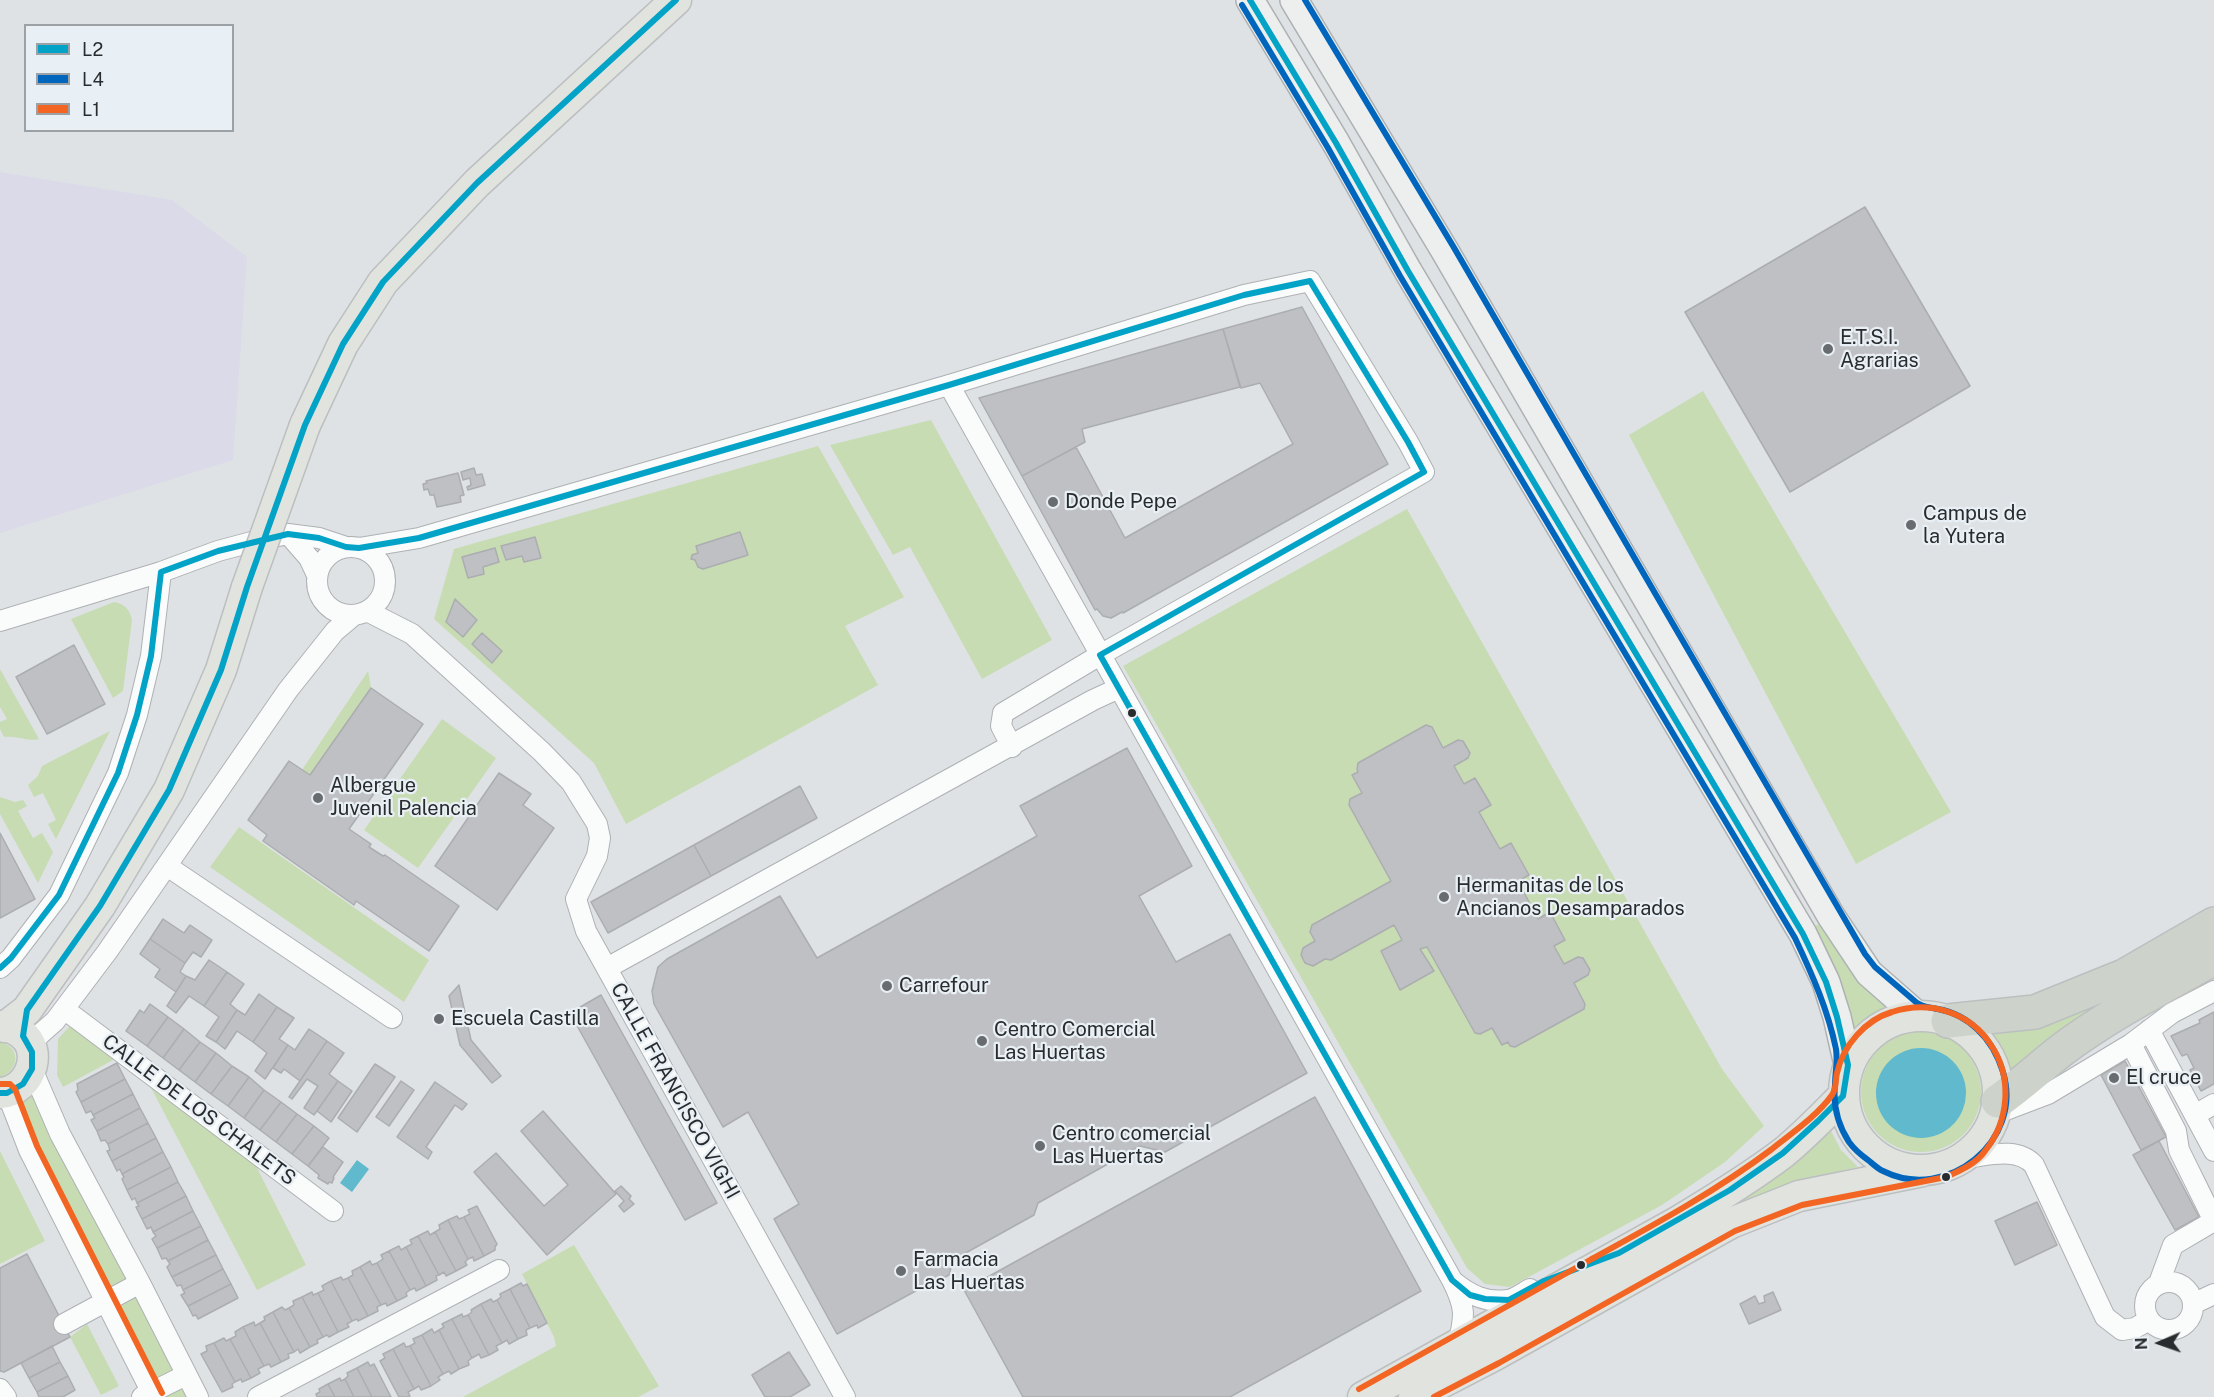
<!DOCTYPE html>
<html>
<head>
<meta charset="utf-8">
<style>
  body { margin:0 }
  #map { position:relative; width:2214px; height:1397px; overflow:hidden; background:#dee2e5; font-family:"Public Sans",sans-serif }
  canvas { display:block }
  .legend { position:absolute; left:24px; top:24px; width:210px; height:108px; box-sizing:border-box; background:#e8eff5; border:2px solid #9ca1a5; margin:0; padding:8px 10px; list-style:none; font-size:18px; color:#292c2e }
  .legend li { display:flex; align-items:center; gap:12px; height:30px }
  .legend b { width:30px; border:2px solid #9ca1a5 }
  .north { position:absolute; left:2130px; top:1313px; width:60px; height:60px; -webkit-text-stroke:4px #e8eff5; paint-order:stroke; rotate:268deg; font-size:16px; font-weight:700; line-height:24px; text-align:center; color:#292c2e }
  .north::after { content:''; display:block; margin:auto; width:21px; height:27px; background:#292c2e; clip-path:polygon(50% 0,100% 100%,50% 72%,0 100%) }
</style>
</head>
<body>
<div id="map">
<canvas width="2214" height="1397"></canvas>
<ul class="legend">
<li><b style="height:8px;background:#02a3c6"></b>L2</li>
<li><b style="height:8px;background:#0065bd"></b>L4</li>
<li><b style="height:8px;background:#f26522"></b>L1</li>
</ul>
<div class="north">N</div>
</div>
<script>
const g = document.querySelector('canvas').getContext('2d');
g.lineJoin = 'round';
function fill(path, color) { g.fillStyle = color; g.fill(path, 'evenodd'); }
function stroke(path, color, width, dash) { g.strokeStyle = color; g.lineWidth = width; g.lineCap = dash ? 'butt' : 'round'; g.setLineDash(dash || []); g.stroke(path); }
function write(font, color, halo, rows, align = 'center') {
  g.font = font + ' "Public Sans",sans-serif'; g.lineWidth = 4.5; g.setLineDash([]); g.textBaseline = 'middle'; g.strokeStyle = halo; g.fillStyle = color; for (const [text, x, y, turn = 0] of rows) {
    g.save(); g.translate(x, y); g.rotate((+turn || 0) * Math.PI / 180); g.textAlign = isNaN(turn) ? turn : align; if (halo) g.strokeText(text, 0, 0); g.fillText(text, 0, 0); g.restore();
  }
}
const industrial = new Path2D(`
  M0,172L172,200L247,257L233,460L0,533Z`);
const green = new Path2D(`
  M1703,391L1951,812L1856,864L1629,435Z
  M931,420L1052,640L982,679L910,547L893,555L830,445Z
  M818,446L904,597L845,626L878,685L626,824L594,763L434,619L454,549Z
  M1407,509L1722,1069L1764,1126L1725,1162L1662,1205L1510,1287L1485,1284L1467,1268L1123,666ZM1432,727L1443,748L1458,740L1463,741L1470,753L1468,758L1454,766L1464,784L1476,778L1490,805L1479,812L1500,849L1511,843L1529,874L1518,881L1538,919L1550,912L1565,940L1554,946L1564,964L1578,957L1584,958L1590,970L1588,975L1574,983L1585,1004L1583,1009L1515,1047L1510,1046L1508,1042L1502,1045L1492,1028L1481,1034L1475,1033L1427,947L1420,949L1434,972L1400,990L1381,952L1402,940L1394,925L1343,953L1325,959L1313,966L1305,963L1301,955L1303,948L1315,941L1310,932L1312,925L1391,881L1349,805L1350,799L1362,793L1353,775L1358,772L1357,768L1358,763Z
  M114,602C125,604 130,610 132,620L123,691L113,698L71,619Z
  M0,669L39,739C30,742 16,735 4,737L0,729V722L7,719L0,707Z
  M368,671L371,688L310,775L302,770Z
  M442,719L496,758L418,868L364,830Z
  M110,731L56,839L48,824L56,820L43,793L34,797L28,785L38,776L42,766Z
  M0,797L15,802L23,800L27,806L18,811L33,838L42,833L53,852L38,883L0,814Z
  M239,827L429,960L404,1002L210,867Z
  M1831,916L1918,1016C1882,1022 1866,1033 1848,1065L1803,934Z
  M2116,991L2121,1000L2009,1079L2003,1058L1986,1032Z
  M70,1026L115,1059L63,1087L57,1075L58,1039Z
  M1861 1092a60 60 0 1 1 120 0a60 60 0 1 1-120 0Z
  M0,1042C21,1046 20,1071 0,1077Z
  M32,1069L198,1397H154L7,1093Z
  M148,1082L255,1164L306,1265L257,1290Z
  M1830,1129L1841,1150L1858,1167L1797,1181L1695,1230Z
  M0,1151L45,1241L0,1264Z
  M574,1245L659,1386L638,1397H463L556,1346L554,1337L522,1274Z
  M87,1324L119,1386L101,1395L70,1337Z`);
const water = new Path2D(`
  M1876 1093a45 45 0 1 1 90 0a45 45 0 1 1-90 0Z
  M357,1160L369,1169L352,1192L340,1183Z`);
const building = new Path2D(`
  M1865,207L1970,386L1790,492L1685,312Z
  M1302,307L1388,464L1123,613L1122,612L1111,618L1103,616L1097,609L1095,610L1022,476L1076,447L1125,538L1293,444L1260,383L1241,388L1223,329Z
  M1223,329L1240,387L1082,429L1085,442L1022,476L979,398Z
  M474,468L476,475L482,474L485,485L468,490L467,487L471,485L470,478L463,480L461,472Z
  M458,473L464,495L460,496L461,502L437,507L434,495H430L428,489L424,490L423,484L427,483L426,481Z
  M740,532L748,555L703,569L698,567L695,560L691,559L692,555L698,553L696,546Z
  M535,537L541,558L524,562L522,556L506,560L501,546Z
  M495,548L499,562L483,567L484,574L468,578L462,557Z
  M455,599L477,620L463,637L446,622Z
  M482,633L502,651L492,663L472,644Z
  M74,645L105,704L47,734L16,677Z
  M371,688L423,724L349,829L371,844L369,847L383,856L385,855L459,906L429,951L356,901L354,905L263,841L267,835L248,820L289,761L310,775Z
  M1426,725L1432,727L1443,748L1458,740L1463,741L1470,753L1468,758L1454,766L1464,784L1475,778L1491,805L1479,812L1500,849L1511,843L1529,875L1518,881L1538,919L1550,912L1565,940L1554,946L1564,964L1578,957L1583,958L1590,970L1588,975L1574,983L1585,1004L1584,1009L1515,1047L1510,1046L1508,1042L1502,1045L1492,1028L1480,1034L1475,1033L1427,947L1420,949L1434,971L1400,990L1381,951L1402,940L1394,925L1331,960L1325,959L1313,966L1305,963L1301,955L1303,948L1315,941L1310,932L1312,925L1391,881L1349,805L1350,799L1362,793L1352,775L1358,772L1357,769L1358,763Z
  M1127,748L1192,866L1139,896L1176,962L1230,934L1307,1073L1165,1152L1140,1146L1038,1203L1034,1215L953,1260L949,1275L943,1278V1276L837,1334L774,1219L799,1204L748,1112L723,1127L654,1004L652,991L658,967L667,959L780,896L817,958L1037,836L1020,806Z
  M499,773L531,794L523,805L554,828L497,910L435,866Z
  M800,786L817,818L711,876L694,845Z
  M0,833L35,899L0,918Z
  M694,845L711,876L608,933L591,902Z
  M163,919L184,933L190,925L212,940L201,957L193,952L185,963L150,939Z
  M150,939L185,963L180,972L186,976L176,992L155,977L160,969L140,954Z
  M209,960L227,972L204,1006L189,996L176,1013L167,1006L186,976L195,980Z
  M227,972L244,984L230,1004L237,1010L216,1042L206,1036L219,1017L204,1006Z
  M459,985L471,1040L501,1076L492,1083L460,1045L449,996Z
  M259,994L277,1007L253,1042L237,1031L225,1049L216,1042L237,1010L245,1015Z
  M601,995L717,1203L685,1220L570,1013Z
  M150,1004L168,1017L147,1046L126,1031L140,1010L144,1013Z
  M277,1007L294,1018L279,1039L288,1045L265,1079L255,1071L267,1053L253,1042Z
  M2214,1012V1084L2201,1091L2190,1070L2194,1068L2187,1054L2182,1056L2171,1036L2200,1023L2199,1020Z
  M168,1017L184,1029L163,1058L147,1046Z
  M184,1029L200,1042L179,1070L163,1058Z
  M309,1029L327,1041L300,1081L284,1069L281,1073L273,1068L288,1045L295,1050Z
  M327,1041L344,1053L329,1074L338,1081L314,1115L304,1108L318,1086L307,1079L292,1099L289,1097Z
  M200,1042L216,1053L195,1082L179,1070Z
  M216,1053L232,1066L211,1094L195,1082Z
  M2125,1061L2166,1137L2141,1150L2101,1075Z
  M117,1063L125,1079L81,1102L76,1092L78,1090L77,1084Z
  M375,1064L395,1077L357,1132L338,1118Z
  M232,1066L249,1077L228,1106L211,1094Z
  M249,1077L264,1090L244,1118L228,1106Z
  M125,1079L133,1094L93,1115L91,1111L86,1113L81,1102Z
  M338,1081L352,1091L331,1122L317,1111Z
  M401,1081L414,1090L389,1126L376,1117Z
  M435,1082L467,1104L462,1110L455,1105L426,1147L432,1152L428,1159L397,1137Z
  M264,1090L281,1102L260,1130L244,1118Z
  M133,1094L140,1108L97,1131L91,1120L95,1118L93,1115Z
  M1315,1097L1421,1291L1230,1397H1023L964,1290Z
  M281,1102L297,1114L276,1142L260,1130Z
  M140,1108L148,1123L108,1144L105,1140L101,1141L97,1131Z
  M543,1111L616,1194L547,1255L474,1172L496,1153L544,1206L568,1185L521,1131Z
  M297,1114L314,1126L292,1154L276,1142Z
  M148,1123L156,1138L112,1161L107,1151L110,1150L108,1144Z
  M314,1126L329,1138L308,1166L292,1154Z
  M156,1138L163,1152L122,1174L120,1169L117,1171L112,1161Z
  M2159,1141L2199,1217L2175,1230L2133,1155Z
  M323,1147L343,1162L333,1177L334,1178L332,1183L329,1182L328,1184L318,1178L319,1175L308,1166Z
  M163,1152L171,1167L127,1190L122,1179L124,1177L122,1174Z
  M171,1167L178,1182L137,1203L135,1198L132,1200L127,1190Z
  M178,1182L186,1196L142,1219L136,1207L139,1206L137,1203Z
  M621,1186L631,1196L629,1199L634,1204L624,1212L619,1206L624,1201L615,1191Z
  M186,1196L193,1211L153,1232L151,1227L147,1229L142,1219Z
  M2037,1202L2057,1245L2015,1265L1995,1221Z
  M477,1206L497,1244L495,1247V1250L484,1256L464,1217L470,1214L468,1210Z
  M193,1211L201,1226L157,1248L152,1239L156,1236L153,1232Z
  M457,1216L459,1219L464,1217L484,1256L474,1261L473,1257L468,1259L448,1220Z
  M448,1220L468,1259L465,1262L467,1265L456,1271L435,1232L440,1229L439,1225Z
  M201,1226L208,1240L168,1261L166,1258L162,1259L157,1248Z
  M428,1231L430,1235L435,1232L456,1271L446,1276L444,1272L439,1275L418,1236Z
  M418,1236L439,1275L436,1276L437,1280L426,1286L406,1247L412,1244L410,1240Z
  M208,1240L216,1255L172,1277L167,1267L170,1264L168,1261Z
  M399,1246L401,1250L406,1247L426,1286L416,1291L415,1288L410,1290L389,1251Z
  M389,1251L410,1290L406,1293L407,1296L397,1301L377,1263L383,1259L381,1255Z
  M27,1254L70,1337L4,1372L0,1371V1268Z
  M216,1255L223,1269L183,1290L181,1285L177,1286L172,1277Z
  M370,1261L372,1265L377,1263L397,1301L387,1306L386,1303L381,1305L360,1267Z
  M360,1267L381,1305L377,1307L378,1311L368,1316L348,1278L353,1275L352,1271Z
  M223,1269L231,1284L188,1306L181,1295L185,1293L183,1290Z
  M341,1277L343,1280L348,1278L368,1316L358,1321L357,1319L352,1321L331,1281Z
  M331,1281L352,1321L347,1324L349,1327L338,1332L318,1293L324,1290L322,1286Z
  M521,1283L523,1286L527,1284L547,1323L538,1328L537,1325L530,1328L510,1289Z
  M231,1284L238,1298L198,1319L196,1315L193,1316L188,1306Z
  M510,1289L530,1328L526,1330L527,1335L518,1339L497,1300L501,1297L500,1294Z
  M312,1292L313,1295L318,1293L338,1332L329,1337L327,1335L323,1337L302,1297Z
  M1773,1292L1781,1310L1749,1324L1740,1304L1755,1296L1759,1304L1765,1302L1764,1296Z
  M302,1297L323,1337L317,1340L318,1343L310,1347L289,1308L294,1305L293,1301Z
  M491,1299L493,1302L497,1300L518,1339L509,1344L507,1340L502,1343L481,1304Z
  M481,1304L502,1343L496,1346L498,1350L489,1355L468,1315L472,1312L471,1310Z
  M282,1307L285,1310L289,1308L310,1347L300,1353L298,1349L294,1352L273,1312Z
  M273,1312L294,1352L288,1354L289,1358L281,1362L260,1323L265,1320L264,1317Z
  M462,1314L463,1317L468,1315L489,1355L481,1358L479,1354L472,1358L452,1319Z
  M452,1319L472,1358L468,1361L469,1365L459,1369L439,1330L444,1327L442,1324Z
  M254,1322L255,1326L260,1323L281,1362L271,1367L269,1364L264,1366L243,1327Z
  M243,1327L264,1366L258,1369L260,1373L251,1378L230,1339L236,1336L235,1332Z
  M432,1329L434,1333L439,1330L459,1369L451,1374L449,1371L443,1374L422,1335Z
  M422,1335L443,1374L438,1377L440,1380L431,1386L410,1346L415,1343L413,1339Z
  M224,1338L226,1341L230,1339L251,1378L242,1382L241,1379L235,1382L214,1343Z
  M214,1343L235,1382L232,1384L233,1387L222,1392L201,1354L207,1351L206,1346Z
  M404,1343L406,1347L410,1346L431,1386L421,1390L419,1386L414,1389L393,1349Z
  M52,1346L60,1362L29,1378L21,1363Z
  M393,1349L414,1389L408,1392L410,1396L407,1397H399L380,1361L385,1358L383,1354Z
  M789,1352L810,1385L790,1397H765L752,1375Z
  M60,1362L68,1376L37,1392L29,1378Z
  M368,1362L370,1366L374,1364L391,1397H372L357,1368Z
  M357,1368L372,1397H354L345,1379L348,1376L347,1373Z
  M68,1376L75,1390L63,1397H39L37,1392Z
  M340,1378L341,1381L345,1379L354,1397H335L328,1384Z
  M328,1384L335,1397H317L316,1394L320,1392L319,1389Z`);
const street = new Path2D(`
  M949,385L1452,1280C1466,1308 1465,1315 1458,1345
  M288,534L309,558L317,575
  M317 581a34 34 0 1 1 68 0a34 34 0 1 1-68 0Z
  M359,548L419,538L949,385L1244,295L1310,281L1408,442L1424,472L1100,655L1003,713L1001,726L1012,747
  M367,611L412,634L542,752L571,782L597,824L600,838L597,856L576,899L586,931L845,1397
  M0,621L161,572L218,551L259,540L288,534L319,538L346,547
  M167,866L392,1018
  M0,968L11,958L59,895L118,773L137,715L151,656L161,572
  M607,968L1093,700L1119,688
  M64,1009L333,1211
  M2149,1030L2214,1151
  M29,1044L55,1021L107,952L288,690L335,631L354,615
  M2131,1044L2176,1131L2179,1150L2214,1221
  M32,1069L60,1134L140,1283L198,1397
  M7,1093L29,1150L154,1397
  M1998,1113L2048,1094L2131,1044L2172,1013L2214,991
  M2195,1115L2214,1104
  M1964,1158C1987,1156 2017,1146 2034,1165L2105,1317L2122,1330L2135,1328L2149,1320
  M2145 1306a24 24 0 1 1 48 0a24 24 0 1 1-48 0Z
  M1454,1282C1470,1295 1486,1303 1508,1300C1515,1299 1524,1292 1530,1289
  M2159,1283L2173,1245L2214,1221
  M2195,1303L2214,1294
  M64,1324L140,1283
  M0,1389L6,1397
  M142,1397L186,1375
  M258,1397L499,1270`);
const secondary = new Path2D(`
  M1250,0L1336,143L1408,271L1803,934L1826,982L1837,1017L1848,1065
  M1294,0L1445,251L1831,916L1869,973L1918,1016`);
const primary = new Path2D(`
  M305,425L343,344L383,282L477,183L676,0
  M1844 1093a77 77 0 1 1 154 0a77 77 0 1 1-154 0Z
  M0,1026C4,1027 10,1027 14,1029C47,1044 33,1091 0,1093
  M5,1027L27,1010L100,906L169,790L221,670L247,587
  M1363,1397L1679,1221C1714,1200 1750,1178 1783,1153C1805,1135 1824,1115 1843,1096
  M1414,1397L1495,1355L1731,1223L1799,1196L1923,1171`);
const highway = new Path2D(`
  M1948,1021L2035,1012L2124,976L2214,924
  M1998,1101C2021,1085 2041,1066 2063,1049C2110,1014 2163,987 2214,958`);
const primaryBridge = new Path2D(`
  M247,587L305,425`);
const bus1 = new Path2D(`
  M0,968L11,958L59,895L118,773L137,715L151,656L161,572L218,551L288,534L319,538L346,547L359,548L419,538L949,385L1244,295L1310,281L1408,442L1424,472L1100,655L1452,1280L1470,1295L1485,1299L1509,1300L1544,1281L1619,1253L1730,1190L1783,1153L1818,1121L1843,1096L1848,1065L1837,1017L1826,982L1803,934L1408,271L1336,143L1250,0
  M0,1093H7L23,1084L32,1069V1052L23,1036L27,1010L100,906L169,790L221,670L247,587L305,425L343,344L383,282L477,183L676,0`);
const bus2 = new Path2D(`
  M1242,5L1328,148L1400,276L1795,938C1812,974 1828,1010 1836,1049C1838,1064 1835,1071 1835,1085C1833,1105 1838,1125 1849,1142C1854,1149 1861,1155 1868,1160C1873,1164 1878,1169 1883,1171C1947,1203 2024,1141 2003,1072C1998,1056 1991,1042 1978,1030C1967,1019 1954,1012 1938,1009C1931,1007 1924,1008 1917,1003L1875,967L1865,954L1453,246L1305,0`);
const bus3 = new Path2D(`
  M0,1084H10L15,1089L37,1146L162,1393
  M1359,1389C1436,1346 1513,1303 1590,1260C1652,1226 1715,1192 1772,1149C1792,1133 1817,1116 1832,1095C1837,1088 1835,1080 1837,1073C1843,1046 1865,1020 1892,1012C1929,1000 1970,1012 1991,1045C2013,1078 2009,1121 1985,1151C1976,1164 1959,1171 1946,1177L1802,1205L1735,1231L1499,1363L1434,1397`);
const markers = [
  [1828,349,6,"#686c6e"],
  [1053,502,6,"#686c6e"],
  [1911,525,6,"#686c6e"],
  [1132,713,5,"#292c2e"],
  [318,798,6,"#686c6e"],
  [1444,897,6,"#686c6e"],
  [887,986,6,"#686c6e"],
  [439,1019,6,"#686c6e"],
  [982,1041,6,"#686c6e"],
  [2114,1078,6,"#686c6e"],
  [1040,1146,6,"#686c6e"],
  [1946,1177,5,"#292c2e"],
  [1581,1265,5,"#292c2e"],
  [901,1271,6,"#686c6e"]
];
const poiNames = [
  ["E.T.S.I.",1840,338],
  ["Agrarias",1840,361],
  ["Donde Pepe",1065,502],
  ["Campus de",1923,514],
  ["la Yutera",1923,537],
  ["Albergue",330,786],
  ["Juvenil Palencia",330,809],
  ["Hermanitas de los",1456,886],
  ["Ancianos Desamparados",1456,909],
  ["Carrefour",899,986],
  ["Escuela Castilla",451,1019],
  ["Centro Comercial",994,1030],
  ["Las Huertas",994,1053],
  ["El cruce",2126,1078],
  ["Centro comercial",1052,1134],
  ["Las Huertas",1052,1157],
  ["Farmacia",913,1260],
  ["Las Huertas",913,1283]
];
const streetNames = [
  ["CALLE FRANCISCO VIGHI",675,1091,61],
  ["CALLE DE LOS CHALETS",199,1110,37]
];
fill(industrial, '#dbdae8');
fill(green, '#c7dcb2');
fill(water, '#60b9cc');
fill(building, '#bfc0c3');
stroke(building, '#abadb0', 1.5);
stroke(street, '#aeb1b4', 22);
stroke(secondary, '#aeb1b4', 30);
stroke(primary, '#bcbfc0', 33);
stroke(highway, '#bcbfc0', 36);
stroke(street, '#fafbfb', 20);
stroke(secondary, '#ecefed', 27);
stroke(primary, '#e0e3de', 30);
stroke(highway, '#cdd3cb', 33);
stroke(primaryBridge, '#bcbfc0', 33, []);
stroke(primaryBridge, '#e0e3de', 30);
stroke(bus1, '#02a3c6', 6);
stroke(bus2, '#0065bd', 6);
stroke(bus3, '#f26522', 6);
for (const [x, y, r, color] of markers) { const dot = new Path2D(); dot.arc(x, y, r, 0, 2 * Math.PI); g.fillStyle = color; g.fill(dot); stroke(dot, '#e8eff5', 2); }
write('20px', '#292c2e', '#e8eff5', poiNames, 'left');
write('20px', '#292c2e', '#e8eff5', streetNames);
</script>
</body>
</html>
